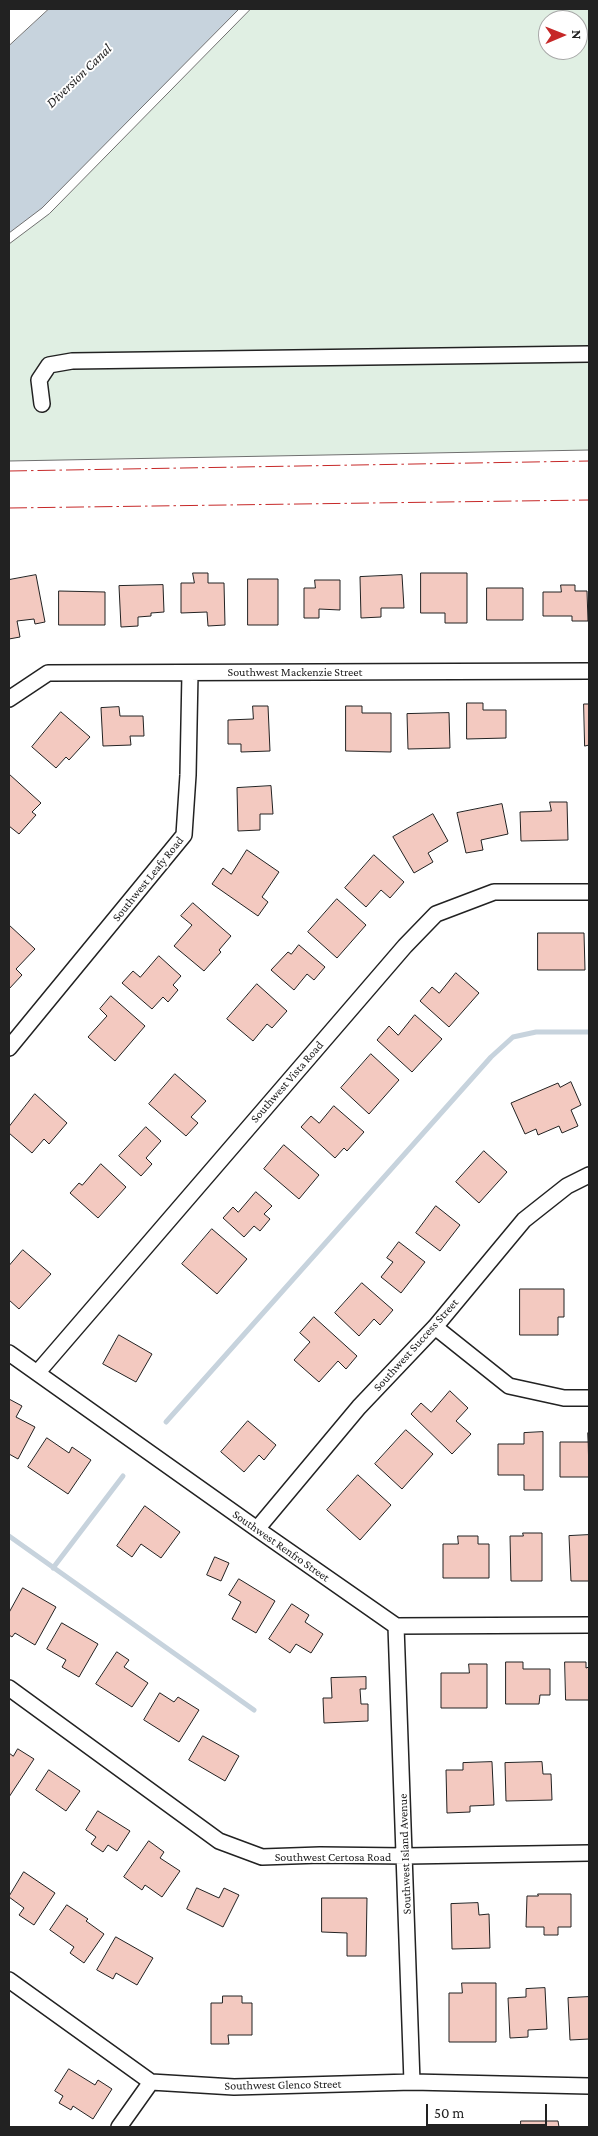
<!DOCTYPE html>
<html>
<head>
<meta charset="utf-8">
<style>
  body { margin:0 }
  #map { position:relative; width:598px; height:2136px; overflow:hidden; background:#fff; font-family:"Crimson Pro",serif }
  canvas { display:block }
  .frame { position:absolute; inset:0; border:10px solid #222; pointer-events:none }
  .north { position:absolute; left:538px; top:10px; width:50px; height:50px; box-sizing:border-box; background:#fff; border:1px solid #a7a7a7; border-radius:50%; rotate:89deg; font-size:14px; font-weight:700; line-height:20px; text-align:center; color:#222 }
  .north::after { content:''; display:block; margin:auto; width:18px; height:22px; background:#c62828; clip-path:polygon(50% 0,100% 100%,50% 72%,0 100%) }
  .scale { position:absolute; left:426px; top:2104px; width:121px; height:22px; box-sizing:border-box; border:2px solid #222; border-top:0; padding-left:6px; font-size:15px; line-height:18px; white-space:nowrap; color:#222; -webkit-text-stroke:4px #fff; paint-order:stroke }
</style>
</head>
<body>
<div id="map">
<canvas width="598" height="2136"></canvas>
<div class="frame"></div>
<div class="north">N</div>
<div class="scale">50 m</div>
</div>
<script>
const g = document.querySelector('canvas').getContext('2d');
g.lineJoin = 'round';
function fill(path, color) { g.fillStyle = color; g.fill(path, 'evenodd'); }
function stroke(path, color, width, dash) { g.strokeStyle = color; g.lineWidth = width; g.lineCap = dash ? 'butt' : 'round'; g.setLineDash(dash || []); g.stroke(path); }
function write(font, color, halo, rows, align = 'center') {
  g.font = font + ' "Crimson Pro",serif'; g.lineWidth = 4; g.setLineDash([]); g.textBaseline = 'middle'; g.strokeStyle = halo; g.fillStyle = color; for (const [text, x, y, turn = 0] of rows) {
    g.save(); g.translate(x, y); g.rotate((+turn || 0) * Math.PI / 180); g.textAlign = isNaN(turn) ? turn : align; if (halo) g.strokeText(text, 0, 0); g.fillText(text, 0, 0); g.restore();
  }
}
const green = new Path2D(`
  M251,9H589V450L9,461V244L49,214ZM548,20H578V50H548Z`);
const water = new Path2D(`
  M49,9H239L42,208L9,233V46Z`);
const stream = new Path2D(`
  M166,1422L491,1057L513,1037L536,1032H589
  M9,1536L254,1710
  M53,1568L123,1476`);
const building = new Path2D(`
  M193,573H208V583H224L225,625L208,626L207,612L181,613V583H194Z
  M421,573H467V623H445V613H421Z
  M36,575L45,622L35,624L34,619L17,621L20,637L9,639V580Z
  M402,575L404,608H381V617L361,618L360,577Z
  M248,579H278V625H248Z
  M315,580H340V610L319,609V618H304V588H315Z
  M163,585L164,612L151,613V616L138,617V626L121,627L119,586Z
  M561,585H575V591H587L588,621H572V616H543V592H561Z
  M487,588H523V620H487Z
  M59,591L105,592V625H59Z
  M467,703H483V710H506V738L467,739Z
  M584,704H589V745L585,746Z
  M253,706H268L270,751L241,752V744H228V720L253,719Z
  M346,706H362V713H391V752L346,751Z
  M119,707L120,716H143L144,736H130L131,745L103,746L101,708Z
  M61,712L90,737L69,760L66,757L56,768L32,747Z
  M449,713L450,748L408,749L407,714Z
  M9,774L41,803L32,812L36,815L19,834L9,826Z
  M271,786L273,814H260V830L238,831L237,788Z
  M550,802H567L568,840L521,841L520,812L551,811Z
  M502,804L508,834L481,840L483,850L466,853L457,813Z
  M433,814L448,841L428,853L433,862L414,873L393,837Z
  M247,850L279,872L262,897L268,902L258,916L212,884L223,868L231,874Z
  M374,855L404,882L390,898L381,890L366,907L345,888Z
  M337,899L366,925L337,958L308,932Z
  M193,903L231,936L219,950L221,952L204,971L174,946L192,925L181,916Z
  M9,925L35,949L16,969L22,975L9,989Z
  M538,933H584L585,970H538Z
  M299,945L325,967L314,980L307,974L294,990L271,970L288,952L291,954Z
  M159,956L181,976L173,985L178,990L168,1002L163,997L152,1009L122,983L133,971L140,977Z
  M456,973L479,993L449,1027L420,1001L432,987L439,993Z
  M257,984L287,1011L272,1028L267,1024L253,1041L227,1019Z
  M111,996L145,1026L115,1061L88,1037L107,1016L100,1009Z
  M415,1015L442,1039L412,1072L377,1040L389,1026L398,1035Z
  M371,1054L399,1080L369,1114L341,1088Z
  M175,1074L206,1101L191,1117L198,1123L186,1136L149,1104Z
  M571,1082L581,1105L571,1110L578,1126L562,1133L559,1126L538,1135L536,1129L525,1134L511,1103L558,1083L560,1087Z
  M35,1094L67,1123L49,1144L44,1139L32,1153L9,1133V1127Z
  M334,1106L364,1132L347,1151L344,1148L335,1158L301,1127L311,1116L319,1123Z
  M146,1127L161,1141L146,1158L152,1164L141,1176L119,1156Z
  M284,1145L319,1175L299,1199L264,1169Z
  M484,1151L507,1172L479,1203L456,1182Z
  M101,1164L126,1187L98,1218L70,1193L79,1183L82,1185Z
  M256,1192L272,1206L264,1214L270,1219L260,1231L254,1226L244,1237L223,1218L233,1207L238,1212Z
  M436,1206L460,1225L440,1251L416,1233Z
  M212,1229L247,1259L217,1294L182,1264Z
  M399,1242L425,1262L401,1293L381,1277L393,1262L387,1258Z
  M23,1250L51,1274L19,1309L9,1300V1266Z
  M362,1283L393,1310L380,1325L374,1319L359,1336L335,1313Z
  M520,1289H564V1317H558V1335H520Z
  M314,1317L357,1356L346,1369L338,1361L319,1382L294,1360L310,1342L300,1333Z
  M119,1335L152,1354L136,1382L103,1364Z
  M450,1391L468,1408L456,1421L471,1434L452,1454L411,1414L421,1403L431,1412Z
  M9,1399L22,1406L16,1417L35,1427L18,1459L9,1454Z
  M248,1421L276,1445L264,1460L259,1455L244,1472L221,1452Z
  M406,1430L433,1454L402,1489L375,1464Z
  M543,1432V1490H524V1475H498V1444H524V1433Z
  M588,1433L589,1477H560V1442H588Z
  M47,1438L69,1453L72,1447L91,1460L68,1494L28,1467Z
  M358,1475L391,1505L360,1540L327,1510Z
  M145,1506L180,1532L161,1558L141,1544L132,1557L117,1546Z
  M523,1533H542V1581H511L510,1536H523Z
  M589,1535V1581H571L569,1536Z
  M458,1536H478V1544H489V1578H443V1544H458Z
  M215,1557L229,1563L221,1581L207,1575Z
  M239,1579L275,1601L256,1633L232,1619L241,1602L229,1595Z
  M23,1588L56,1607L35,1645L15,1633L12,1637L9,1635V1613Z
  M292,1604L309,1615L305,1622L323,1634L311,1653L296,1644L290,1653L269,1639Z
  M62,1623L98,1644L79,1677L62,1667L66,1660L47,1649Z
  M117,1652L129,1660L124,1667L148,1683L132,1707L96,1684Z
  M506,1662H523V1669H550V1695H540L539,1704H506Z
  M565,1662H586V1668L589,1667V1700H566Z
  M469,1664H487V1708H441V1673H469Z
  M366,1677V1689H360L361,1704H368V1721L324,1723L323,1698H332L331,1678Z
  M160,1693L174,1702L178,1697L199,1710L179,1742L144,1720Z
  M203,1736L239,1756L225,1781L189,1760Z
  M18,1749L34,1759L9,1797V1753L13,1756Z
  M492,1762L494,1805L470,1806V1812L447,1813L446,1770H463V1763Z
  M542,1762L543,1774H551L552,1800L506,1801L505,1763Z
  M49,1770L80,1791L66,1811L36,1790Z
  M98,1811L130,1831L117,1851L108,1845L103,1852L91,1844L96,1837L86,1830Z
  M149,1841L164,1852L160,1858L180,1871L162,1897L145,1885L142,1890L124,1877Z
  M24,1872L55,1893L34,1925L19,1915L24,1908L9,1897Z
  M197,1888L219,1898L224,1888L239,1895L223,1927L187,1909Z
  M538,1894H571V1927H558V1935H544V1927H526L527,1896H538Z
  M322,1898H367L366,1956H347V1933L322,1932Z
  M478,1903L479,1915L489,1914L490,1948L452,1949L451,1904Z
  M67,1905L88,1919L86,1921L104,1934L84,1963L70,1953L74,1947L50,1930Z
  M116,1937L153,1958L137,1985L116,1973L113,1979L97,1970Z
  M462,1983H496V2042H449V1993H462Z
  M545,1988L547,2029L528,2030V2037L510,2038L508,1998L526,1997V1989Z
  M223,1996H242V2003H252V2035H228L229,2044H211V2003H222Z
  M589,1997V2039L570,2040L568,1998Z
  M69,2069L95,2085L98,2080L112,2089L93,2119L73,2106L71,2110L59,2103L63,2096L55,2091Z
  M521,2121H558L559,2127H521Z`);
const minor = new Path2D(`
  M42,404L39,380L49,365L72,361L589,354
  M9,699L48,673L589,671
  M9,1048L184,835L188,775L190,673
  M435,1327L509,1386L564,1398H589
  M9,1353L257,1529L396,1626L589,1625
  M38,1372L405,946L436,914L494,892H589
  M257,1529L359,1407L435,1327L524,1220L567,1186L589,1175
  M396,1626L412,2082
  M9,1688L219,1841L262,1857L320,1855L406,1856L589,1853
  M9,1980L151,2082L234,2087L412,2082L589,2086
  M119,2127L151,2082`);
const power = new Path2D(`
  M9,471L589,461
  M9,508L589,500`);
const streetNames = [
  ["Southwest Mackenzie Street",295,672],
  ["Southwest Leafy Road",148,879,-51],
  ["Southwest Vista Road",287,1082,-49],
  ["Southwest Success Street",416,1345,-48],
  ["Southwest Renfro Street",281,1546,35],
  ["Southwest Island Avenue",405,1854,-92],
  ["Southwest Certosa Road",333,1857],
  ["Southwest Glenco Street",283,2085,-1]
];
const waterNames = [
  ["Diversion Canal",79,76,-44]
];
fill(green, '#e0efe3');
stroke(green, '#6f6f6f', 1);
fill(water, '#c7d3dd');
stroke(water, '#6f6f6f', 1);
stroke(stream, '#c7d3dd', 5);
fill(building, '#f3c9c0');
stroke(building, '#222', 1);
stroke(minor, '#222', 18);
stroke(minor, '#fff', 15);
stroke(power, '#c62828', 1, [18, 4, 2.5, 4]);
write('12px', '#222', '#fff', streetNames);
write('italic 14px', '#222', '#fff', waterNames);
</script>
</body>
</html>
